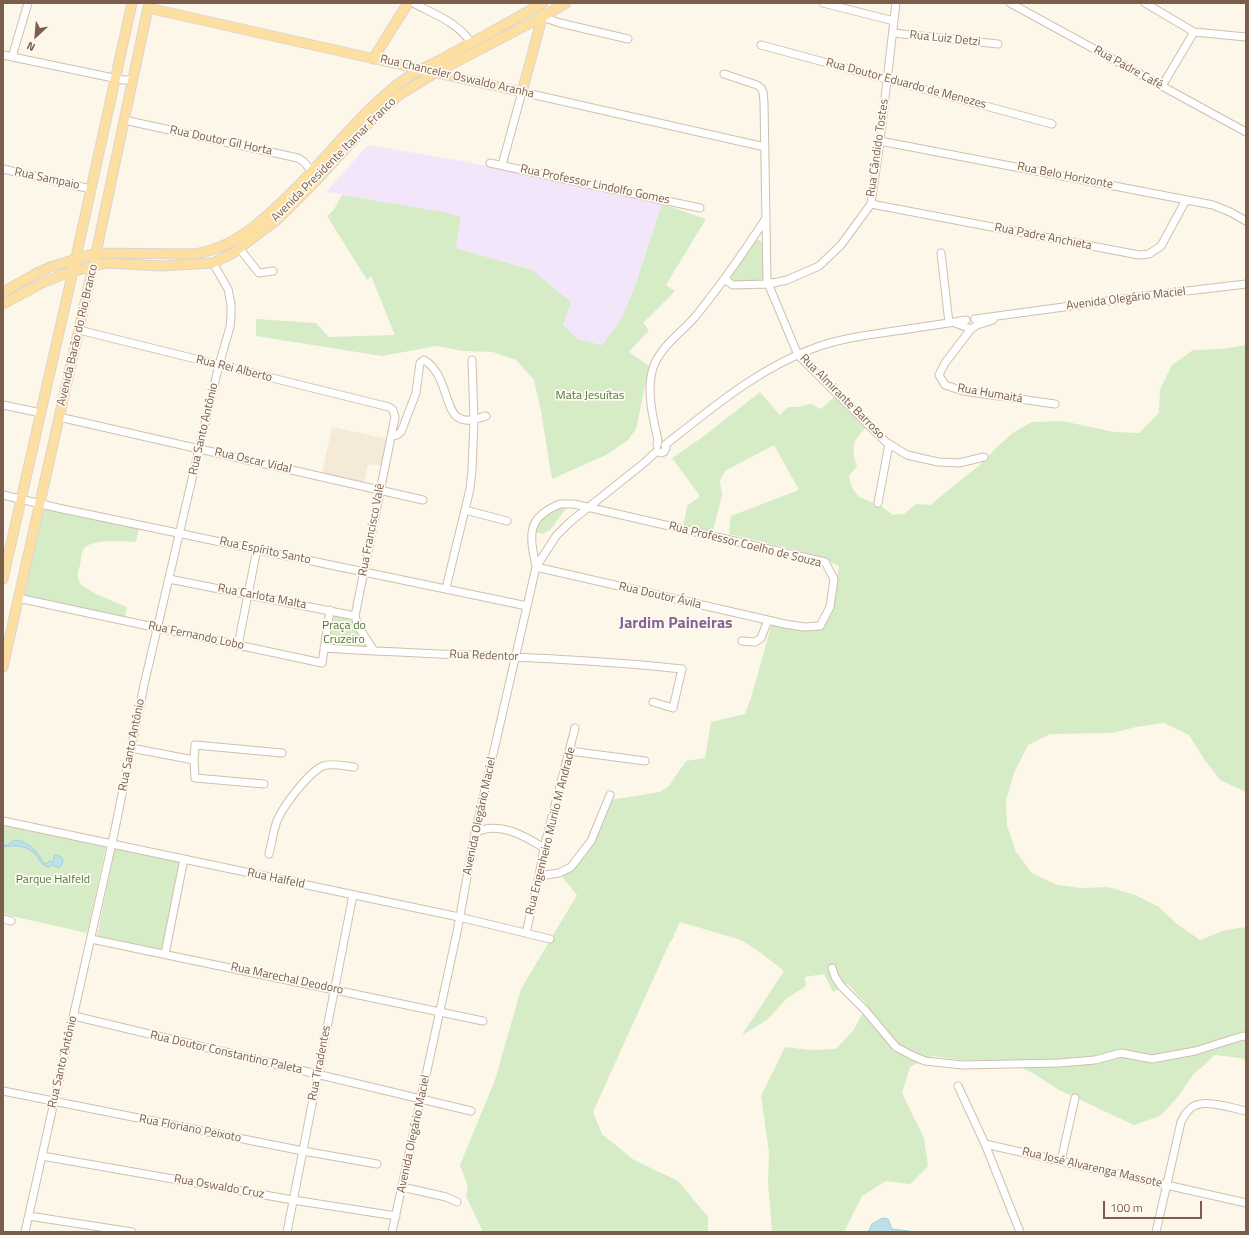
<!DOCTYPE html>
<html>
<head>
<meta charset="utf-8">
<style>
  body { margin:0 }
  #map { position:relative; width:1249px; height:1235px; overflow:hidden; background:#fdf7ea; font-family:"Titillium Web",sans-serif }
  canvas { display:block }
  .frame { position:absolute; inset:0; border:4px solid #7a5e4b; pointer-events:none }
  .north { position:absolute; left:16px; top:16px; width:40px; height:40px; -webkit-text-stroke:3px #fffaf2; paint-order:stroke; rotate:206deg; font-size:11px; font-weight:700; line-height:16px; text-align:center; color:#7a5e4b }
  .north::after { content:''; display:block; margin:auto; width:14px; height:18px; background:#7a5e4b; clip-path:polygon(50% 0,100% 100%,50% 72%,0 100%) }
  .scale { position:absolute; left:1103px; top:1201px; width:99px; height:18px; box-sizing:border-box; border:2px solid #7a5e4b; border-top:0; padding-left:5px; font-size:12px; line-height:14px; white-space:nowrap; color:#7a5e4b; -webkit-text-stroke:3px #fffaf2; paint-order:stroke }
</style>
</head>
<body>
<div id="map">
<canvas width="1249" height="1235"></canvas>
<div class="frame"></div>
<div class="north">N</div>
<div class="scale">100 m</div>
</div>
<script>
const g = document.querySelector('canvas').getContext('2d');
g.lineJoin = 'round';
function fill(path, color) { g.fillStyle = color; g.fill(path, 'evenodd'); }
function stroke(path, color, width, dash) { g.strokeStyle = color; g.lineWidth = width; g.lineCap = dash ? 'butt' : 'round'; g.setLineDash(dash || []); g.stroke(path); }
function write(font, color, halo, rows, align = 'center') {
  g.font = font + ' "Titillium Web",sans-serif'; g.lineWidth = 3.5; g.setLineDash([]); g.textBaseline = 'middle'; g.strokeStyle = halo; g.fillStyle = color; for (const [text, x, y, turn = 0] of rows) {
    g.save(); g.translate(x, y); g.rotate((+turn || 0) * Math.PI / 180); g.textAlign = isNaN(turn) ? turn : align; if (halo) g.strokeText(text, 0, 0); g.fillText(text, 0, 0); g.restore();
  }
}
const residential = new Path2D(`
  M332,427L388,439L382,466L368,464L364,482L322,473Z`);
const education = new Path2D(`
  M368,145L468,162L662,204L635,286L621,319L603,345L578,339L563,325L532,270L456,248L461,218L444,212L326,192Z`);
const green = new Path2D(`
  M342,195L444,212L461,217L456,248L532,270L571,302L563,325L578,339L602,345L621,319L635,286L662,204L706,219L666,285L675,291L643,323L649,330L629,352L649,366L636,429L628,440L606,455L552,479L541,411L534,380L516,360L493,352L463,351L437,346L382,356L256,336V319L316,323L329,337L395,335L371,276L367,280L327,216L333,211Z
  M756,240H759L763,243L764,280L736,282L732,280L731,274Z
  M1246,345V792L1220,780L1204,759L1189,735L1164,723L1136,727L1112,733L1050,734L1028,745L1014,773L1006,800L1007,826L1016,852L1032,873L1057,885L1082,888L1108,887L1135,895L1159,907L1177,924L1200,940L1226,930L1246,927V1061L1240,1058L1215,1055L1193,1075L1177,1098L1160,1116L1134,1125L1059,1090L1036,1075L1012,1063L987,1060H961L932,1056L910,1067L902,1093L924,1138L928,1166L910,1184L886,1181L862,1196L844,1232H772L768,1182L769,1152L761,1096L785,1047L809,1050L836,1049L853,1031L867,1005L848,984L833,992L824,974L805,977L806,986L786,999L767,1020L742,1035L784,971L761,953L741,940L680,922L674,935V937L670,942L593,1112L602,1134L634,1160L678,1181L708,1217V1232H483L466,1196L468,1187L460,1165L495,1080L521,989L577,895L559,873L590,848L610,800L660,792L669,786L686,761L705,758L711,722L745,714L751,698L772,623L818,630L831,609L839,566L808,553L729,534L731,516L799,490L774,445L725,471L720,481L722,495L712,535L683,528L687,506L700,496L672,458L704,436L760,392L780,415L788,407H798L811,404L821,409L835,396L866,428C852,441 851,448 857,466L849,476L852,488L859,497L881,506L893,515L904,514L916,504L930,505L981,464L998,446L1014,432L1032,422L1062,421L1114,432L1139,433L1159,413L1160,389L1172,365L1193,350L1222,349Z
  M568,506L550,530L542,534L536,532L535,529C546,516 550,509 568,506Z
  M43,509L139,528L136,542C124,542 89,538 83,550C81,554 81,561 80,565C78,572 76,577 80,583C87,592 116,602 127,607L125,617L24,596Z
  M332,615C358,617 358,629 370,649L335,647C325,640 331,626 332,615Z
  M3,823L106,846L87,933L3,914Z
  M115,847L182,861L163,950L97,936Z`);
const water = new Path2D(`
  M15,840C29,841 37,852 44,863L46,864L49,861L53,862L54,856L58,855L63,859L62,865L59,868L54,866L53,864L50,867C41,866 41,861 36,855C28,845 15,845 3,847V845H7Z
  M883,1218L888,1219L892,1229L916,1232H868L872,1224Z`);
const minor = new Path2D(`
  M413,3C434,14 459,23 471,43
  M823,3L894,21
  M1010,3L1246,132
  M1145,3L1194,32L1246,37
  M542,17L560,23L628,39
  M893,33L998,44
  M761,45L1052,124
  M3,55L123,80H128L133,77
  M12,57L28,3
  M724,74L757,85L761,88L763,92L764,102L767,281L798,355L886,442L907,455L938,462L959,463L984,457
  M1162,86L1194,32
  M124,120L298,158L304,162L312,172
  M880,141L1213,205L1230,212L1246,221
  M490,163L700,208
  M502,165L522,92L765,147
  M3,169L91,189
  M871,204L1139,255L1149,254L1161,246L1186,200
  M239,248L259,273L273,271
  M941,253L949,323
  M726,277L728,282L733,285L768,284
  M767,281L773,283L787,280L819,266L841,245L871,204L880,141L896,3
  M975,319L1145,296L1246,284
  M955,323L971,329L977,325L993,320
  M971,329L945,363L939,375L945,385L963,391L1055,404
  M79,330L389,407L393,410L395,417L355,616L358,626L374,651
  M3,405L41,413
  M59,417L423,500
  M391,436L397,435L401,432L416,393L420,363L424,360C447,373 445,412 459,418C467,423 478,418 486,416
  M657,445L658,440C653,418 646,391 653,368C660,347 681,333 695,317C721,285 744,252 766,218
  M665,445C712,408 760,367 817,347C843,338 868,335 895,331C915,328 935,325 955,322L966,320
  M657,451L661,453L664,452L666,448L665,445
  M3,495L58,508L527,606
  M878,503L889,444
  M560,504H574L825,562L834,579L830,607L820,626L804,627L785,624L536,567C530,536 525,518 560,504Z
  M465,510L507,521
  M169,579L355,616
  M446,588L470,489L472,470L474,420L472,360
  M18,598L322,663L330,610
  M742,641L755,642L761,638L768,620
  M238,645L257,549
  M324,648C443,656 563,656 682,669L673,708L653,702
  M131,748L194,760L195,745L282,753
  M570,751L645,761
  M194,760L195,778L264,784
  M3,821L459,917L550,939
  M475,833C498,820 525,836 544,848
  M269,854C272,843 273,831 277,821C283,806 309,772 323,766C332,763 345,766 354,767
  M539,876L559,873L571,867L591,841L610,795
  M3,919L11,921
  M526,933L539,876L544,848L575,728
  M91,939L483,1021
  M165,954L184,859
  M832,968L835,977L841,986L865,1010L896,1047L911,1055L925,1061L962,1065L1059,1063L1095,1060L1121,1053L1152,1059L1195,1051L1243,1036L1246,1037
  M74,1016L471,1111
  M958,1086L985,1144L1020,1232
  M3,1091L303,1151L377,1164
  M985,1144L1246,1203
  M42,1156L293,1200L396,1216
  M1061,1161L1075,1098
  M402,1187L446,1197L457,1202
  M29,1216L132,1232
  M25,1232L114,834L144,685L199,449L219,365L230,327L231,316V304L228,289L213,263
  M287,1232L353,895
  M392,1232L457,932L475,833L536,567L556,536L570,522L644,463L657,451
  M1156,1232L1181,1122C1183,1118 1185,1114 1188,1111C1199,1096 1231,1108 1246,1111`);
const major = new Path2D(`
  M148,8L522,92L543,14
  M373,59L408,3
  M3,292L35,274L50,267L96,253L192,254C233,250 265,219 293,191C329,155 361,112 402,81C416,71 432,64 447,56C479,39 511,21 543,3
  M3,304L42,283L67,273L94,266L107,263L162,266L213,263L233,253L279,218L313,184L374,118L399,95L435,73L542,17L566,3
  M3,579L70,284L132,3
  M3,667L96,253L149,3`);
const streetNames = [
  ["Rua Luiz Detzi",945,39,6],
  ["Rua Padre Café",1128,68,29],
  ["Rua Chanceler Oswaldo Aranha",457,77,13],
  ["Rua Doutor Eduardo de Menezes",906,84,15],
  ["Rua Doutor Gil Horta",221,141,12],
  ["Rua Cândido Tostes",878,148,-82],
  ["Avenida Presidente Itamar Franco",334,160,-45],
  ["Rua Belo Horizonte",1065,176,11],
  ["Rua Sampaio",47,179,12],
  ["Rua Professor Lindolfo Gomes",595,185,12],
  ["Rua Padre Anchieta",1043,237,11],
  ["Avenida Olegário Maciel",1126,299,-7],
  ["Avenida Barão do Rio Branco",78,335,-77],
  ["Rua Rei Alberto",234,369,14],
  ["Rua Humaitá",990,394,10],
  ["Rua Almirante Barroso",842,397,45],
  ["Rua Santo Antônio",204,429,-77],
  ["Rua Oscar Vidal",253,461,13],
  ["Rua Francisco Valê",372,530,-79],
  ["Rua Professor Coelho de Souza",745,545,14],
  ["Rua Espírito Santo",265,551,12],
  ["Rua Doutor Ávila",660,596,13],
  ["Rua Carlota Malta",262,597,11],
  ["Rua Fernando Lobo",196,636,12],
  ["Rua Redentor",484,656,2],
  ["Rua Santo Antônio",132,745,-79],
  ["Avenida Olegário Maciel",480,816,-78],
  ["Rua Engenheiro Murilo M Andrade",551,831,-76],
  ["Rua Halfeld",276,879,12],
  ["Rua Marechal Deodoro",287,979,12],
  ["Rua Doutor Constantino Paleta",226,1053,13],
  ["Rua Santo Antônio",63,1062,-77],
  ["Rua Tiradentes",320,1063,-79],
  ["Rua Floriano Peixoto",190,1129,11],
  ["Avenida Olegário Maciel",414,1134,-78],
  ["Rua José Alvarenga Massote",1092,1168,13],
  ["Rua Oswaldo Cruz",219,1187,10]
];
const parkNames = [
  ["Mata Jesuítas",590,396],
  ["Praça do",344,626],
  ["Cruzeiro",344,640],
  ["Parque Halfeld",53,880]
];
const districtNames = [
  ["Jardim Paineiras",676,624]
];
fill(residential, '#f5e9d8');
fill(education, '#f4e6fa');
fill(green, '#d5ecc7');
fill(water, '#bde0e9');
stroke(water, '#a3d0db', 1);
stroke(minor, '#d1bfae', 9);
stroke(major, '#dcd5d0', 11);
stroke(minor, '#fff', 7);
stroke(major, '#fddfa2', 9);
write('12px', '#7a5e4b', '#fffaf2', streetNames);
write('12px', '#4e7a40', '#fffaf2', parkNames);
write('bold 16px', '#876496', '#fffaf2', districtNames);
</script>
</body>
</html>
